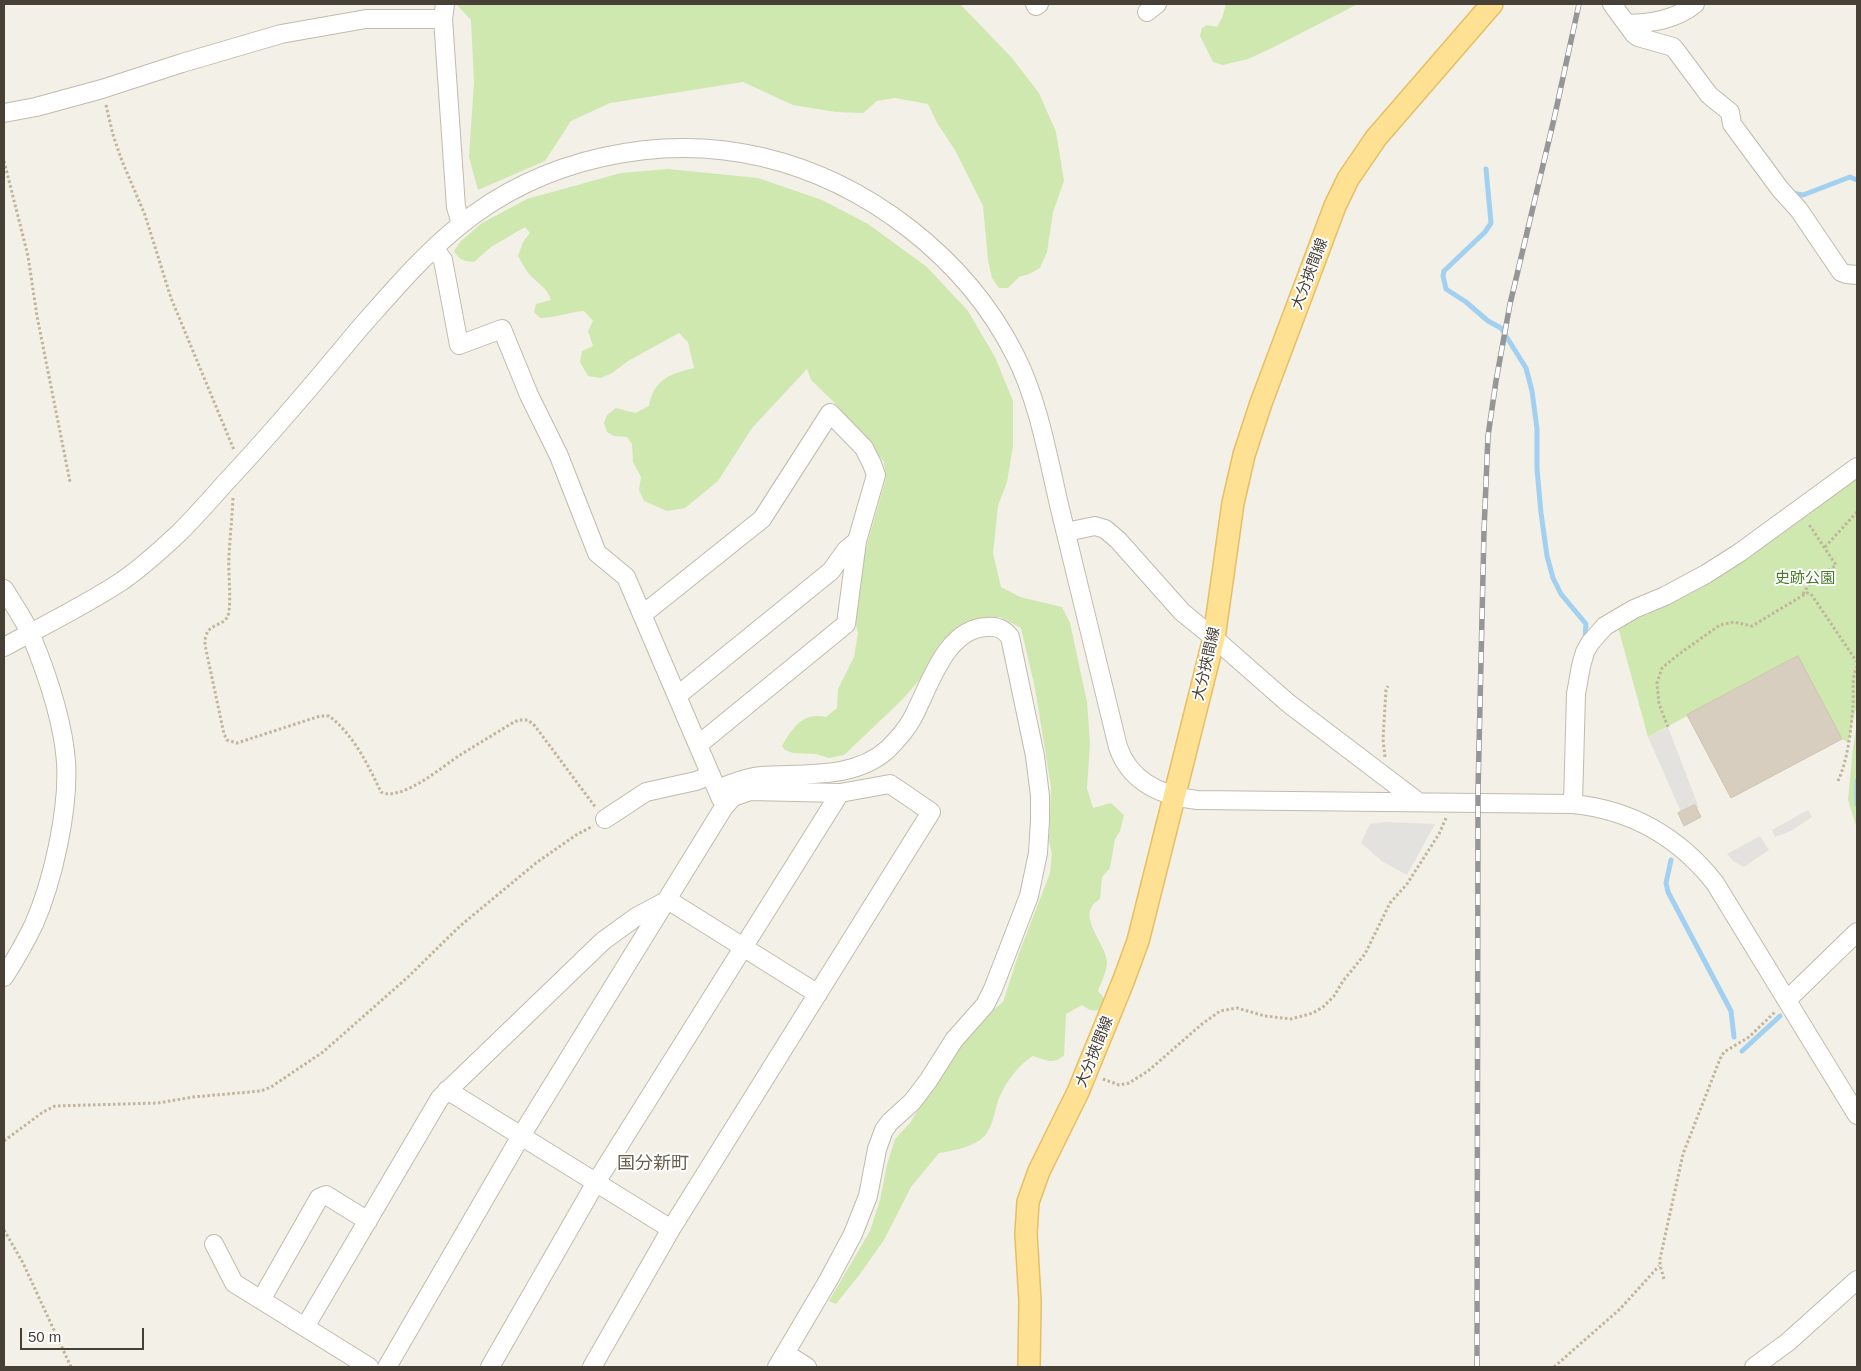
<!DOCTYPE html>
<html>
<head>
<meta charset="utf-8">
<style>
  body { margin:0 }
  #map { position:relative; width:1861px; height:1371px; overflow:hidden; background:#f3f0e7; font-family:Helvetica,sans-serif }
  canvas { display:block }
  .frame { position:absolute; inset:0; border:5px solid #474036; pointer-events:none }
  .scale { position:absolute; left:20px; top:1328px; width:124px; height:22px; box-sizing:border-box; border:2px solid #474036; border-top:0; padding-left:6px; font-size:15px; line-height:18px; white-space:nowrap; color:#474036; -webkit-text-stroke:4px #fff; paint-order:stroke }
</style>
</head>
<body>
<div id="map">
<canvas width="1861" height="1371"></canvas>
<div class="frame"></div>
<div class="scale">50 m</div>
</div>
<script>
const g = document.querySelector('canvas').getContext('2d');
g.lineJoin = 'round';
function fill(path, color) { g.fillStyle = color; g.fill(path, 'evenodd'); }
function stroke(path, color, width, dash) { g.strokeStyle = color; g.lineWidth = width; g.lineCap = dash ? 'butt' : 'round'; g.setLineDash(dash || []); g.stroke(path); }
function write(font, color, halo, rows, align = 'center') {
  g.font = font + ' Helvetica,"Noto Sans JP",sans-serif'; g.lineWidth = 4; g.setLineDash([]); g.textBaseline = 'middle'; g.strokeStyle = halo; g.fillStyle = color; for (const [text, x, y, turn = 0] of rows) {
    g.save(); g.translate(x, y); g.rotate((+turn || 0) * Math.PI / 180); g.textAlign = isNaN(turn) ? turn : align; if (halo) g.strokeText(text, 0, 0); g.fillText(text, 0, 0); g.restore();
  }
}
const green = new Path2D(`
  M456,4H960L1012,58L1039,93L1056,132L1064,181L1053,212L1047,252L1040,268L1029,274L1019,277L1008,288H999L992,278L988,260L983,206L955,150L937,123L928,104L895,98L877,101L863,113L836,112L793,105L743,82L610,103L571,121L545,161L478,190L469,157L474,82L471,20Z
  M1226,4H1358L1272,48L1248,59L1223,65L1213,62L1200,36L1202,28L1207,25L1217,27L1222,18Z
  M668,169L758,178L822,200L868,224L927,267L968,311L995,357L1013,401V446L1007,482L998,506L993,553L1001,587L1020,597L1062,607L1070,623L1087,702L1090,743L1087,788L1093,808L1111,803L1124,815L1120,831L1115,839L1110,868L1102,877L1100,899C1074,914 1105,942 1107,961C1108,969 1101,982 1098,991L1104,998V1007C1095,1013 1090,1011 1082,1005L1066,1014L1064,1056C1050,1065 1047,1060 1033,1056C1018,1065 1006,1082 999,1098C994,1112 993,1131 980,1140C968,1148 953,1151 939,1153L911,1187L884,1240L860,1274L836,1304L829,1301L870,1231L880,1200L887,1165L895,1139L910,1123L945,1066L975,1025L1003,1002L1018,956L1050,873L1052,853L1049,842L1051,787L1035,688L1021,628L1000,617L956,629L938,646L927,671L903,699L844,755L829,758L816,754L793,753L785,750L782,746C793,727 803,712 826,717L837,708L838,689L854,657L858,633L853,614L858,576L886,478L884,462L836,404L811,380L807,369L752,428L718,481L685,508L667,511L644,501L639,490L641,477L633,462L632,444L627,437L614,436L607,432L604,423L607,415L616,408L635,413L649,406C654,379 670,374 694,368L688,342L679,333L628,361L612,373L601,378L588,376L580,362L582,351L593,346L588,331L593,321L584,311C569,312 555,318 540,318L534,312L536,304L551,300C547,288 541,286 533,278C526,272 523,264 518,256L523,242L530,233L525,227L491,247L474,262C464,261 459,260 454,251L460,242L482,223L527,199L621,173Z
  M1857,477V704L1848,743L1842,739L1793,659L1648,737L1618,627C1636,619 1656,611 1673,602C1738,566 1798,522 1857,477Z
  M1857,722V829L1848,800L1853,748Z`);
const parking = new Path2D(`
  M1668,727L1699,808L1681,812L1648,737Z
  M1808,810L1812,817L1791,831L1775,837L1772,830Z
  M1385,822L1435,824L1407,875L1383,862L1361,843L1370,824Z
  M1760,836L1769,850L1744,867L1733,861L1727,854Z`);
const stream = new Path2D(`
  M1486,169L1491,223L1485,232L1444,271L1443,276L1446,289L1466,302L1488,321L1501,328L1526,368L1532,391L1537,429V469L1541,513L1547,556L1553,578L1561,594L1586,624L1585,639
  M1791,193L1803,195L1850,177L1857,180
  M1857,781V804
  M1671,860L1666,883L1668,892L1731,1011L1734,1037
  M1742,1051L1780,1016`);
const building = new Path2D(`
  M1798,656L1842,739L1731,798L1687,715Z
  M1695,805L1701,817L1684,826L1678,813Z`);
const path = new Path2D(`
  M106,105L113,135L122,161L145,215L171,298L234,450
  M4,161L28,256L37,316L70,482
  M233,498C232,518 230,537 229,556C228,574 231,593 229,611C227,630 204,619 205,645L224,734L227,740L237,743L320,716H329C354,735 368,765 381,792C402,802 443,766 460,755C478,744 496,733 514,722L519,720H528L535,726L596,808
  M1825,547L1857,512
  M1803,594L1808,586L1836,565L1808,523
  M1668,727L1659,704L1657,683L1662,668L1679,654L1720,625L1734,622L1752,626L1807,593L1811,594L1857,662
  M1385,757L1383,739L1386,690L1388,686
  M1838,781C1848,759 1851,730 1853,706C1854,693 1851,679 1857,667
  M1103,1079L1119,1085L1129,1083L1148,1071L1202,1024L1220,1011L1237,1008L1265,1016L1291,1019L1313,1013L1323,1007L1334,996L1343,981L1365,954L1390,903L1407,884L1439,834L1446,818
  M4,1141L43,1112L55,1106L158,1103L193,1097L261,1091L271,1087L323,1052L408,977L460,926L536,863L576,835L593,826
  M4,1230L23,1263L71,1367
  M1664,1279L1660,1265V1259L1683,1154L1720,1059L1724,1052L1749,1037L1776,1011
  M1554,1367L1620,1309L1659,1266`);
const minor = new Path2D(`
  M445,4L443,19L456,207L461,224
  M1035,4L1036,6L1039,4
  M1612,4L1634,34L1638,37L1673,47L1677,52L1709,95L1730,112L1732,124L1780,189L1799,210L1841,272L1846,274L1857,275
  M1147,12L1157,4
  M1627,24C1652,23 1675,20 1695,4
  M4,113L36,107L102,89L182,63L281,34L366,19H443
  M434,248L443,260L459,345L502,329L529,395L559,456L597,553L626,577L721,799
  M1066,532L1095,526L1105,529L1118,540L1182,612L1214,638L1288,703L1417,801
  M4,589C13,604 24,619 31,635C47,674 63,719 66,762C69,809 53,881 34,924C25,943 15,960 4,977
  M642,615L762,519L830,413L864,448L872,464L876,475L857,541L846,550L831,571L677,696
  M4,647C43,626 84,606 122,581C142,567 162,549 180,532C196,516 211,499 226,482C272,433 316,381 359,329C391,293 422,256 459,226C542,158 659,133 762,157C868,182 966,258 1015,355C1039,402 1048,458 1060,509C1079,588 1099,668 1118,747C1130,782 1162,796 1197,800L1573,804C1632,810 1678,836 1715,883L1857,1115
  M698,745L846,624L857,541
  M717,789C731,784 746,777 761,776C803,773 854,780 888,749C897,740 906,730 912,719C929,688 945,628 987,627C997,626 1004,629 1010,637L1035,756L1040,796V820L1038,853L1029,896L993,989L985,1005L954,1040L928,1081L912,1102L890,1122L884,1130L877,1149L868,1196L853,1234L829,1279L777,1367
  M1573,804L1576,694L1581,666L1585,652L1590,643L1605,626L1634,609L1665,596L1706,574L1739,553L1857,467
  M605,819L646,792L696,781L711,775
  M1787,1000L1857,932
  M447,1090L671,1229
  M214,1244L234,1283L369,1367
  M261,1300L319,1198L326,1195L368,1221
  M305,1327L440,1098L603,941L636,917L668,900L818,994
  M785,1353L807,1367
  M387,1367L521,1136L724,807L733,797L750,791L840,793L890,784L931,812L671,1229L592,1367
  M490,1367L595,1184L840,793
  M1754,1367L1788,1342L1857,1280`);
const major = new Path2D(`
  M1029,1367L1030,1301L1026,1234L1028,1202L1039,1171L1078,1092L1123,982L1138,941L1214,638L1233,503L1244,455L1261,403L1335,206L1348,179L1376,138L1492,4`);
const rail = new Path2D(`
  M1477,1367L1478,791L1484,531L1488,436L1496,381L1510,304L1554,119L1579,4`);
const streetNames = [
  ["大分挾間線",1310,274,-69],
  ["大分挾間線",1207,664,-77],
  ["大分挾間線",1095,1052,-68]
];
const parkNames = [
  ["史跡公園",1805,579]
];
const quarterNames = [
  ["国分新町",653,1164]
];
fill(green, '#cee8af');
fill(parking, '#e4e2df');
stroke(stream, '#a2d0f1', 5);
fill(building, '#d8cebf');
stroke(building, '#d0c3af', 1);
stroke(minor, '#c2baac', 20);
stroke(major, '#e5bf63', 24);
stroke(path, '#c1b49a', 3, [2.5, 2.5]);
stroke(minor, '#fff', 18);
stroke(major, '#ffe194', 21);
stroke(rail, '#969696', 5.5);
stroke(rail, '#fff', 4, [11]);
write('15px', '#474036', '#fff', streetNames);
write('15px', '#467928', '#fff', parkNames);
write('18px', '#695e4d', '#fff', quarterNames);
</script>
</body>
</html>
